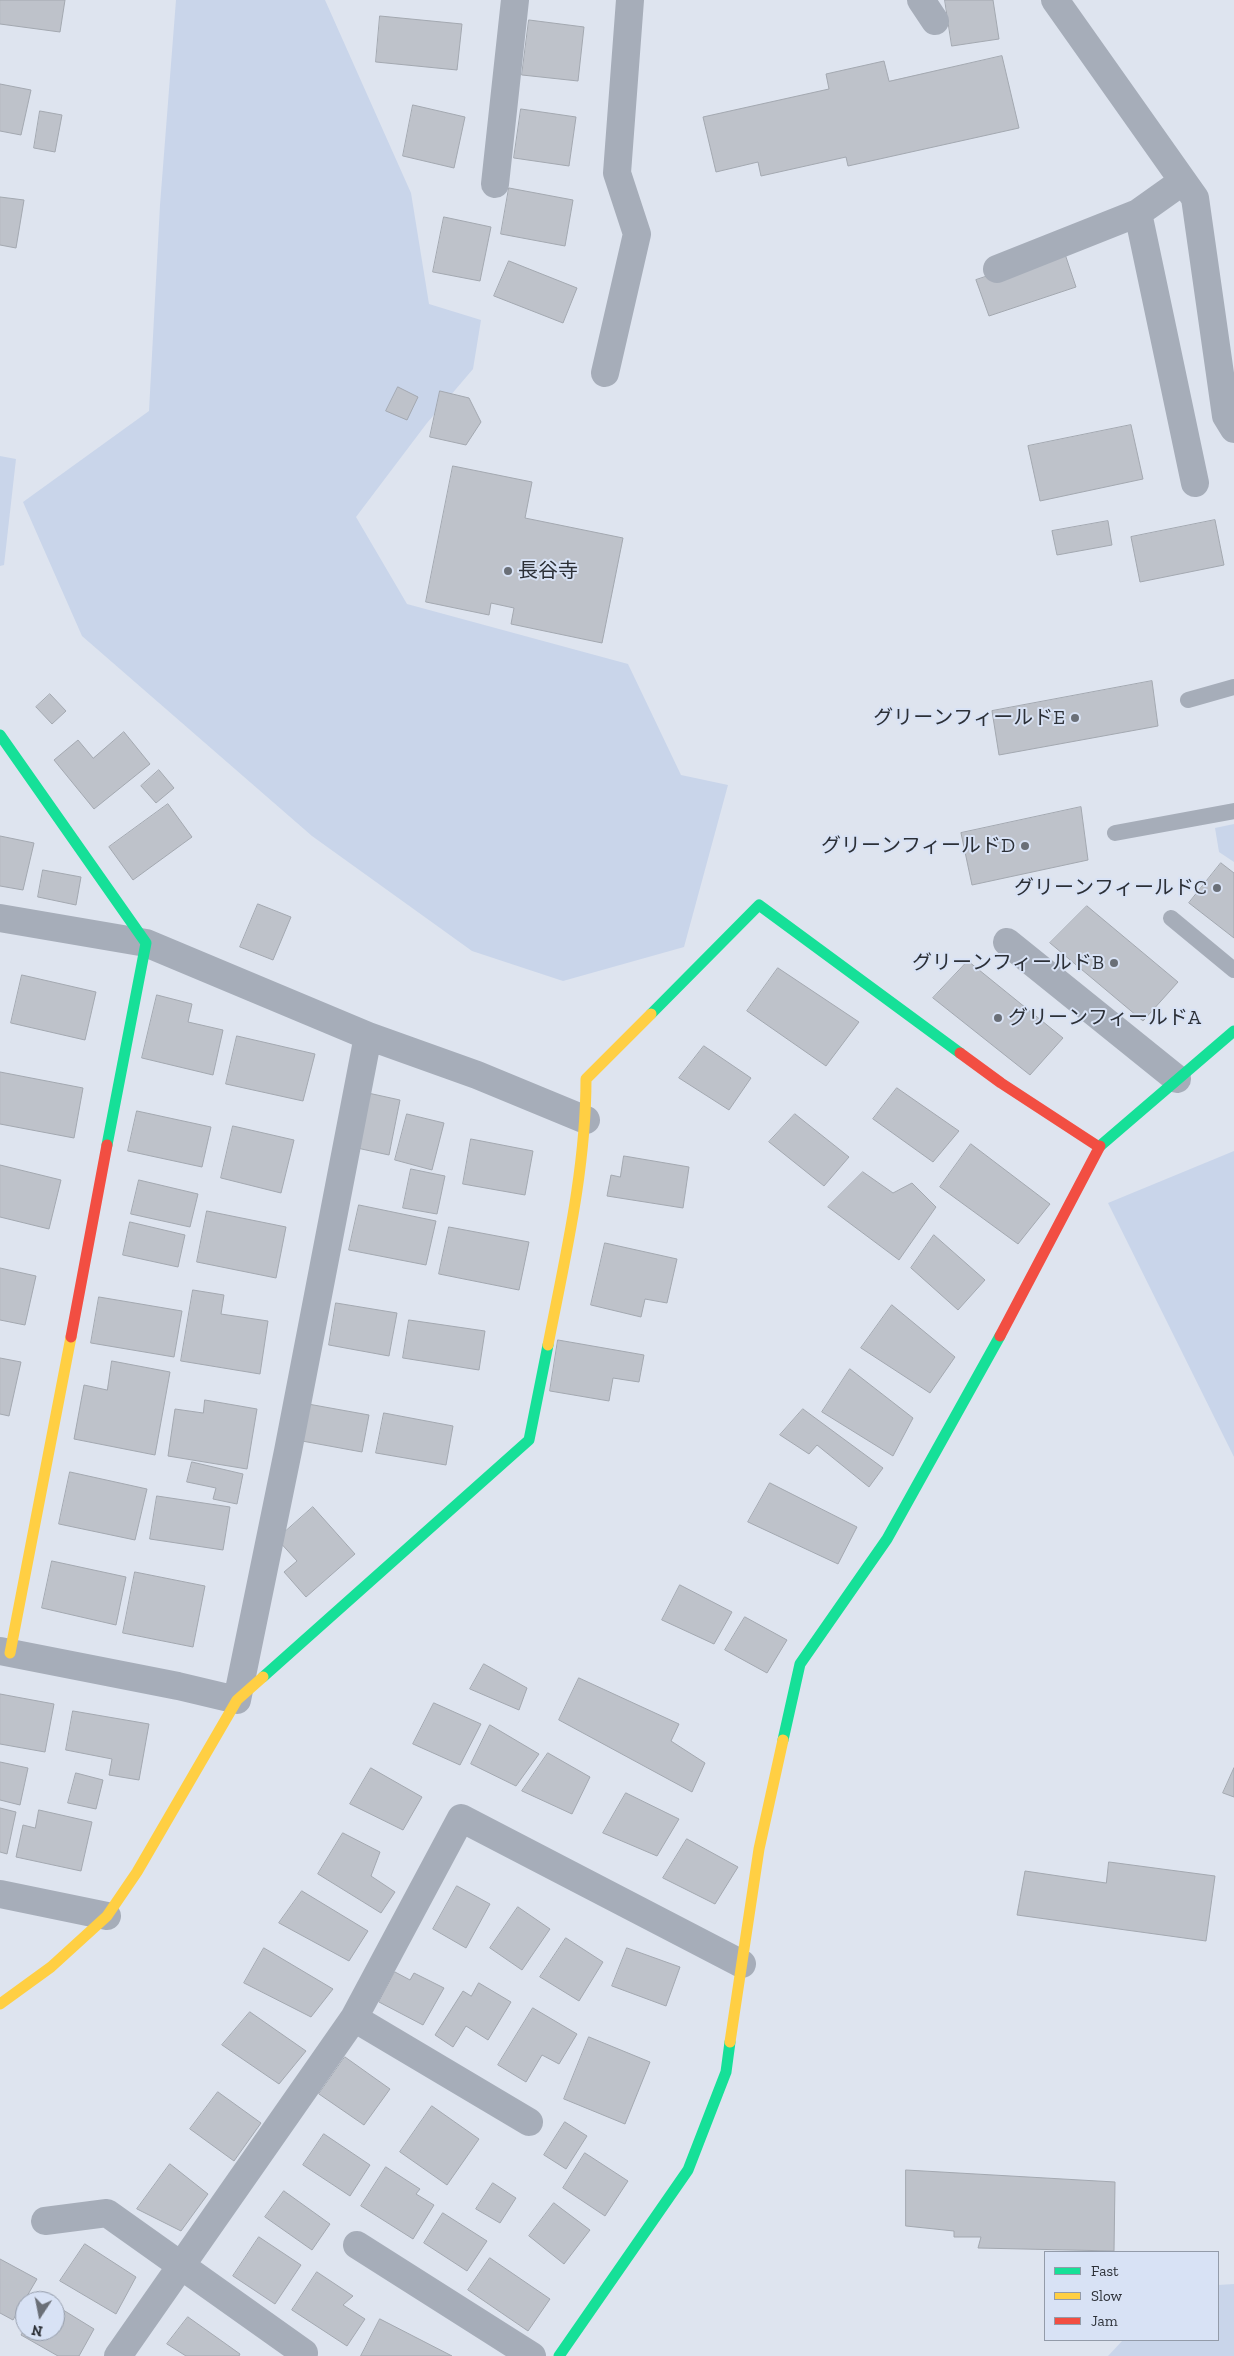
<!DOCTYPE html>
<html>
<head>
<meta charset="utf-8">
<style>
  body { margin:0 }
  #map { position:relative; width:1234px; height:2356px; overflow:hidden; background:#dee4ef; font-family:"Zilla Slab",serif }
  canvas { display:block }
  .legend { position:absolute; left:1044px; top:2251px; width:175px; height:90px; box-sizing:border-box; background:#d8e2f5; border:1px solid #939ba9; margin:0; padding:6px 9px; list-style:none; font-size:15px; color:#2c3037 }
  .legend li { display:flex; align-items:center; gap:10px; height:25px }
  .legend b { width:25px; border:1px solid #939ba9 }
  .north { position:absolute; left:15px; top:2291px; width:50px; height:50px; box-sizing:border-box; background:#d8e2f5; border:1px solid #939ba9; border-radius:50%; rotate:191deg; font-size:14px; font-weight:700; line-height:20px; text-align:center; color:#2c3037 }
  .north::after { content:''; display:block; margin:auto; width:18px; height:22px; background:#6a6f77; clip-path:polygon(50% 0,100% 100%,50% 72%,0 100%) }
</style>
</head>
<body>
<div id="map">
<canvas width="1234" height="2356"></canvas>
<ul class="legend">
<li><b style="height:6px;background:#16e098"></b>Fast</li>
<li><b style="height:6px;background:#ffcf43"></b>Slow</li>
<li><b style="height:6px;background:#f24e42"></b>Jam</li>
</ul>
<div class="north">N</div>
</div>
<script>
const g = document.querySelector('canvas').getContext('2d');
g.lineJoin = 'round';
function fill(path, color) { g.fillStyle = color; g.fill(path, 'evenodd'); }
function stroke(path, color, width, dash) { g.strokeStyle = color; g.lineWidth = width; g.lineCap = dash ? 'butt' : 'round'; g.setLineDash(dash || []); g.stroke(path); }
function write(font, color, halo, rows, align = 'center') {
  g.font = font + ' "Zilla Slab","Noto Sans JP",serif'; g.lineWidth = 4; g.setLineDash([]); g.textBaseline = 'middle'; g.strokeStyle = halo; g.fillStyle = color; for (const [text, x, y, turn = 0] of rows) {
    g.save(); g.translate(x, y); g.rotate((+turn || 0) * Math.PI / 180); g.textAlign = isNaN(turn) ? turn : align; if (halo) g.strokeText(text, 0, 0); g.fillText(text, 0, 0); g.restore();
  }
}
const green = new Path2D(`
  M176,0H325L411,193L429,304L481,320L473,369L427,423L356,517L407,604L628,664L681,775L728,785L684,947L563,981L472,951L312,836L82,636L23,502L149,411L160,205Z
  M0,456L16,459L4,565L0,566Z
  M1234,824V862L1219,852L1215,828Z
  M1234,1151V1457L1108,1203Z
  M1234,2284V2356H1108L1123,2340H1218V2285Z`);
const building = new Path2D(`
  M0,0H65L60,32L0,24Z
  M945,0H993L999,39L952,46Z
  M380,16L462,24L457,70L376,62Z
  M529,20L584,27L578,81L522,75Z
  M1002,56L1019,128L848,166L846,157L761,176L758,162L716,172L703,117L829,89L826,74L884,61L889,81Z
  M0,84L31,90L21,135L0,131Z
  M413,105L465,117L454,168L403,156Z
  M521,109L576,117L569,166L514,158Z
  M40,111L62,115L55,152L34,148Z
  M509,188L573,200L565,246L501,234Z
  M0,197L24,200L16,248L0,245Z
  M444,217L491,227L480,281L433,272Z
  M1064,251L1076,287L989,316L976,280Z
  M509,261L577,288L563,323L494,296Z
  M398,387L418,397L407,420L386,411Z
  M440,391L469,398L481,422L466,445L430,437Z
  M1131,425L1143,479L1040,501L1028,446Z
  M453,466L532,482L525,518L623,538L602,643L511,624L514,608L491,603L489,615L426,602Z
  M1215,520L1224,565L1140,582L1131,537Z
  M1108,521L1112,545L1057,555L1052,531Z
  M1152,681L1158,726L999,755L992,711Z
  M50,694L66,711L52,724L36,707Z
  M124,732L150,764L94,809L54,760L78,740L93,758Z
  M159,770L174,788L156,803L141,786Z
  M168,804L192,837L133,880L109,847Z
  M1081,807L1088,860L972,885L961,833Z
  M0,836L34,843L23,890L0,886Z
  M1221,863L1234,873V938L1189,903Z
  M43,870L81,877L76,905L38,897Z
  M258,904L291,917L273,960L240,947Z
  M1087,906L1178,982L1143,1021L1050,943Z
  M968,961L1063,1038L1030,1075L933,998Z
  M778,968L859,1022L826,1066L747,1011Z
  M22,975L96,992L85,1040L11,1023Z
  M157,995L192,1004L188,1022L223,1030L213,1075L142,1058Z
  M237,1036L315,1054L303,1101L226,1084Z
  M704,1046L751,1078L729,1110L679,1078Z
  M0,1072L83,1088L74,1138L0,1124Z
  M897,1088L959,1131L933,1162L873,1119Z
  M368,1093L400,1100L389,1155L357,1148Z
  M137,1111L211,1127L202,1167L128,1151Z
  M407,1114L444,1123L432,1170L395,1160Z
  M795,1114L849,1157L824,1186L769,1142Z
  M233,1126L294,1140L281,1193L221,1178Z
  M471,1139L533,1151L525,1195L463,1184Z
  M971,1144L1050,1204L1018,1244L940,1187Z
  M624,1156L689,1167L683,1208L607,1196L611,1175L620,1177Z
  M0,1165L61,1180L49,1229L0,1217Z
  M411,1169L445,1176L437,1214L403,1208Z
  M863,1172L893,1193L912,1183L936,1207L899,1260L828,1207Z
  M139,1180L198,1194L190,1227L131,1214Z
  M359,1205L436,1221L426,1265L349,1250Z
  M207,1211L286,1227L276,1278L197,1262Z
  M130,1222L185,1235L178,1267L123,1255Z
  M449,1227L529,1242L519,1290L439,1274Z
  M934,1235L985,1280L958,1310L911,1268Z
  M605,1243L677,1259L667,1303L645,1299L641,1317L591,1305Z
  M0,1268L36,1276L25,1325L0,1320Z
  M193,1290L224,1295L221,1314L268,1321L260,1374L181,1361Z
  M99,1297L182,1311L174,1357L91,1343Z
  M336,1303L397,1313L389,1356L329,1345Z
  M892,1305L955,1357L930,1393L861,1348Z
  M409,1320L485,1331L479,1370L403,1358Z
  M558,1340L644,1355L639,1382L613,1378L609,1401L550,1391Z
  M0,1358L21,1362L9,1416L0,1414Z
  M112,1361L170,1372L155,1455L74,1439L84,1385L107,1390Z
  M850,1369L913,1418L893,1456L822,1412Z
  M205,1400L257,1409L247,1469L168,1456L175,1409L203,1413Z
  M308,1404L369,1415L362,1452L302,1441Z
  M803,1409L883,1468L869,1487L817,1445L809,1454L780,1435Z
  M384,1413L453,1426L446,1465L376,1453Z
  M192,1462L243,1474L237,1504L213,1499L216,1488L187,1482Z
  M70,1472L147,1489L135,1540L59,1524Z
  M770,1483L857,1527L838,1564L748,1522Z
  M157,1496L230,1507L223,1550L150,1539Z
  M313,1507L355,1554L306,1597L284,1572L297,1561L277,1539Z
  M52,1561L126,1577L116,1625L42,1608Z
  M135,1572L205,1586L193,1647L123,1633Z
  M680,1585L732,1612L714,1644L662,1620Z
  M745,1617L787,1640L767,1673L725,1650Z
  M484,1664L527,1688L519,1710L470,1689Z
  M579,1678L679,1724L671,1741L705,1763L692,1792L559,1720Z
  M0,1694L54,1704L45,1752L0,1744Z
  M434,1703L481,1724L460,1765L413,1744Z
  M73,1711L149,1724L139,1780L109,1775L112,1759L66,1750Z
  M490,1725L539,1754L516,1786L471,1764Z
  M548,1753L590,1777L572,1814L522,1791Z
  M0,1762L28,1768L20,1805L0,1800Z
  M371,1768L422,1797L403,1830L350,1804Z
  M1234,1768V1797L1223,1793Z
  M76,1773L103,1780L96,1809L68,1803Z
  M626,1793L679,1819L657,1856L603,1833Z
  M0,1808L16,1812L7,1854L0,1852Z
  M39,1810L92,1822L81,1871L16,1857L23,1825L35,1828Z
  M343,1833L380,1852L371,1876L395,1892L381,1913L318,1874Z
  M687,1839L738,1867L715,1904L663,1878Z
  M1109,1862L1215,1876L1206,1941L1017,1915L1025,1871L1106,1883Z
  M457,1886L490,1904L466,1948L433,1929Z
  M302,1891L368,1931L349,1961L279,1923Z
  M518,1907L550,1929L522,1970L490,1948Z
  M566,1938L603,1962L579,2001L540,1977Z
  M264,1948L333,1989L311,2017L244,1983Z
  M627,1948L680,1967L666,2006L612,1986Z
  M395,1972L410,1980L414,1973L444,1988L423,2025L379,2002Z
  M479,1983L511,2002L488,2040L466,2026L453,2047L435,2035L463,1991L471,1996Z
  M533,2008L577,2034L559,2064L542,2055L526,2082L498,2065Z
  M250,2012L306,2051L279,2084L222,2045Z
  M589,2037L650,2062L625,2124L564,2099Z
  M345,2057L390,2089L364,2125L319,2094Z
  M218,2092L261,2123L234,2161L190,2129Z
  M432,2106L479,2139L447,2185L400,2152Z
  M565,2122L587,2136L566,2169L544,2155Z
  M324,2134L370,2165L350,2196L303,2165Z
  M585,2153L628,2181L605,2216L563,2188Z
  M170,2164L208,2194L181,2231L137,2209Z
  M386,2167L420,2189L416,2194L434,2205L413,2239L361,2206Z
  M906,2170L1115,2182L1114,2251L978,2248L981,2237H954V2231L906,2226Z
  M493,2183L516,2198L500,2223L476,2209Z
  M284,2191L330,2224L312,2250L265,2217Z
  M554,2203L590,2230L564,2264L529,2236Z
  M443,2213L487,2241L467,2271L424,2243Z
  M259,2237L301,2265L275,2304L233,2276Z
  M85,2244L136,2277L116,2314L60,2281Z
  M490,2258L550,2299L528,2331L468,2290Z
  M0,2259L37,2279L13,2320L0,2313Z
  M317,2272L353,2296L343,2305L365,2319L347,2346L292,2310Z
  M55,2305L94,2329L79,2356H58L21,2335L25,2328V2331H55Z
  M188,2317L240,2354L239,2356H186L167,2344Z
  M380,2319L452,2356H361Z`);
const lane = new Path2D(`
  M1188,700L1234,687
  M1115,833L1234,811
  M1171,918L1234,970`);
const street = new Path2D(`
  M921,0L935,21
  M1055,0L1195,198L1226,416L1234,429
  M1183,181L1138,213L1195,483
  M495,184L515,0
  M997,269L1138,213
  M605,373L637,234L617,173L630,0
  M0,918L146,943L368,1036L477,1075L586,1120
  M1007,942L1177,1079
  M0,1651L178,1686L237,1700L288,1451L368,1036
  M0,1894L107,1916
  M354,2018L529,2122
  M45,2221L107,2213L304,2353
  M357,2245L532,2356
  M118,2356L354,2018L461,1818L742,1964`);
const fast = new Path2D(`
  M0,735L146,943L107,1145
  M651,1014L759,905L960,1053
  M1100,1146L1234,1031
  M263,1677L529,1440L548,1345
  M783,1740L800,1664L887,1539L1000,1336
  M559,2356L688,2170L726,2072L730,2042`);
const slow = new Path2D(`
  M548,1345C565,1258 586,1169 586,1079L651,1014
  M10,1653L71,1337
  M0,2004L51,1967L107,1916L137,1872L237,1700L263,1677
  M730,2042L759,1849L783,1740`);
const jam = new Path2D(`
  M960,1053L1001,1083L1099,1147
  M1000,1336L1100,1146
  M71,1337L107,1145`);
const markers = [
  [508,571,5,"#6a6f77"],
  [1075,718,5,"#6a6f77"],
  [1025,846,5,"#6a6f77"],
  [1217,888,5,"#6a6f77"],
  [1114,963,5,"#6a6f77"],
  [998,1018,5,"#6a6f77"]
];
const poiNames = [
  ["長谷寺",518,571,"left"],
  ["グリーンフィールドE",1065,718],
  ["グリーンフィールドD",1015,846],
  ["グリーンフィールドC",1207,888],
  ["グリーンフィールドB",1104,963],
  ["グリーンフィールドA",1008,1018,"left"]
];
fill(green, '#c9d5ea');
fill(building, '#bec2ca');
stroke(building, '#a3a8b0', 1);
stroke(lane, '#a6adb9', 16);
stroke(street, '#a6adb9', 28);
stroke(fast, '#16e098', 11);
stroke(slow, '#ffcf43', 11);
stroke(jam, '#f24e42', 11);
for (const [x, y, r, color] of markers) { const dot = new Path2D(); dot.arc(x, y, r, 0, 2 * Math.PI); g.fillStyle = color; g.fill(dot); stroke(dot, '#d8e2f5', 2); }
write('20px', '#2c3037', '#d8e2f5', poiNames, 'right');
</script>
</body>
</html>
